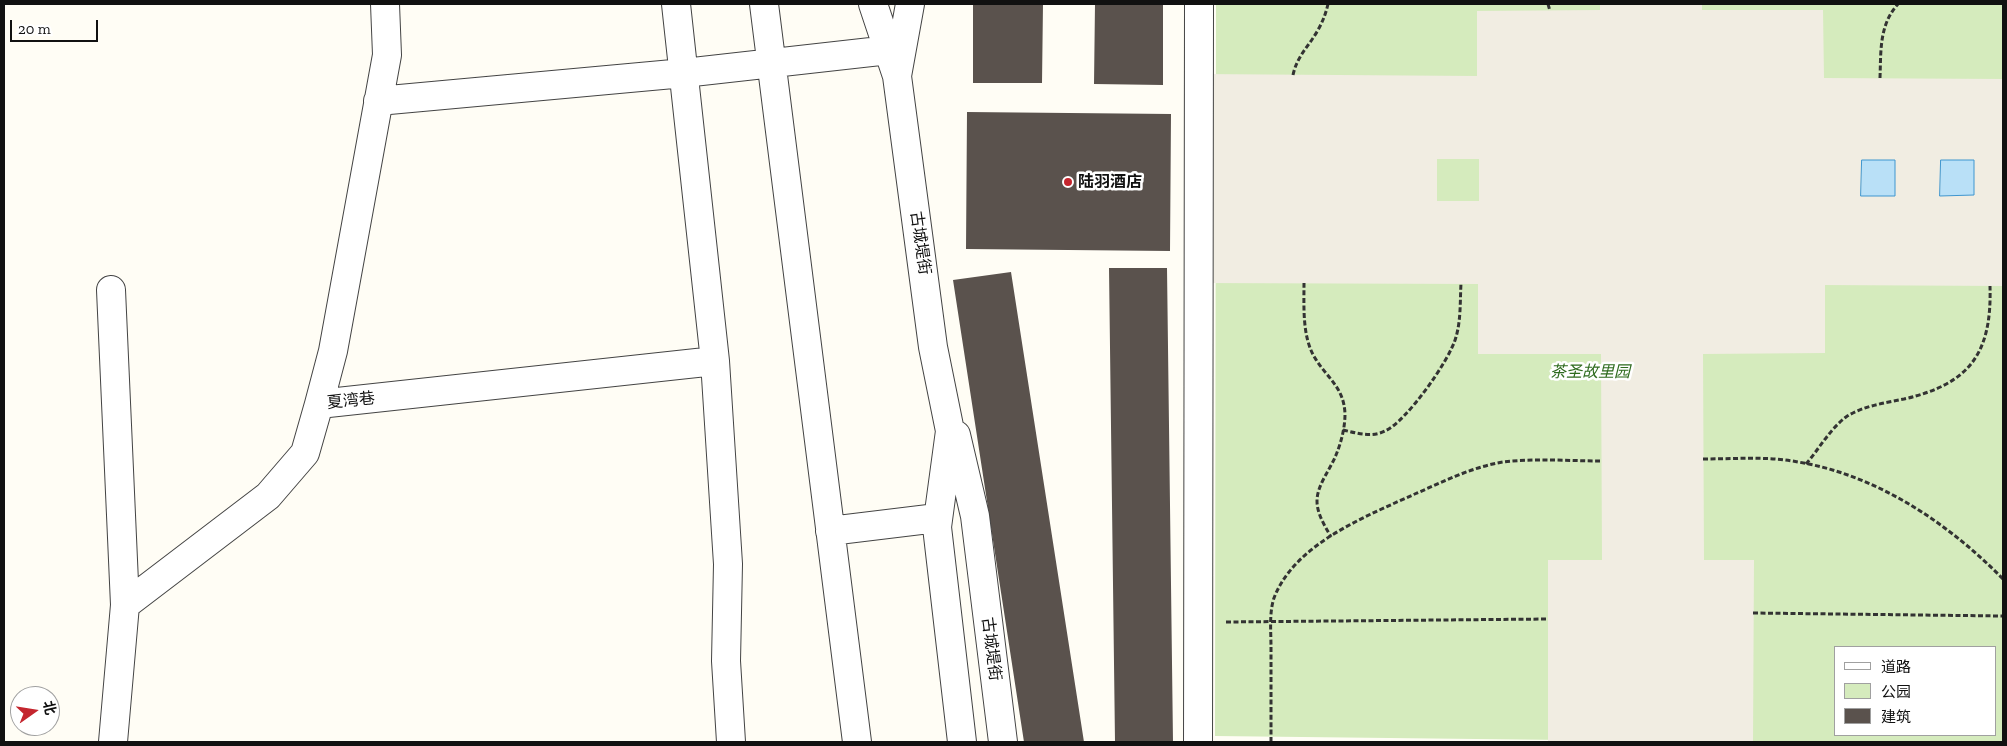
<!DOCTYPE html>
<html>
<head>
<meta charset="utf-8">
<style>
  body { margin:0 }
  #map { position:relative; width:2007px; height:746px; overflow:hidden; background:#fffdf5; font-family:"Zilla Slab","Noto Sans SC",serif }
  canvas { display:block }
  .frame { position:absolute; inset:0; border:5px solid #111; pointer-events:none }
  .legend { position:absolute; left:1834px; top:646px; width:162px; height:90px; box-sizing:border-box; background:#fff; border:1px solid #a0a0a0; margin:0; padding:6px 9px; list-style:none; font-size:15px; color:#111 }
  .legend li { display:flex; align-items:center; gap:10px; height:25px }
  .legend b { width:25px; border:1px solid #a0a0a0 }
  .north { position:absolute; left:10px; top:686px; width:50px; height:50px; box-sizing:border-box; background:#fff; border:1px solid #a0a0a0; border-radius:50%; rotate:77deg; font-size:14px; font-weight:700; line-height:20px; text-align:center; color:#111 }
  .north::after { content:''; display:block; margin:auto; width:18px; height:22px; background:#c4262e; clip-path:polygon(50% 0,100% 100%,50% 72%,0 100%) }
  .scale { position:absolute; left:10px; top:20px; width:88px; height:22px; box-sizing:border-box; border:2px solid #111; border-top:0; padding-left:6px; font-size:15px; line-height:18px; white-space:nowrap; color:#111; -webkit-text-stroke:4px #fff; paint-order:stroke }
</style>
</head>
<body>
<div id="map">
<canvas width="2007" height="746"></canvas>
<div class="frame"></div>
<ul class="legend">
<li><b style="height:6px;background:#fff"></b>道路</li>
<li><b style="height:14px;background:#d5ebbd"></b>公园</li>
<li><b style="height:14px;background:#5a524d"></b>建筑</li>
</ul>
<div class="north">北</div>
<div class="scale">20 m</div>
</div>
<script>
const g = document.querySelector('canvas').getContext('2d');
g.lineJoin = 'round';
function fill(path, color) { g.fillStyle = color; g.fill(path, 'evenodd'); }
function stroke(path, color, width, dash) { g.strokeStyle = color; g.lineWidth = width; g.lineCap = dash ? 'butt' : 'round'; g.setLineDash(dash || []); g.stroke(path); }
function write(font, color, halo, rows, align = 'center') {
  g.font = font + ' "Zilla Slab","Noto Sans SC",serif'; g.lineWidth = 5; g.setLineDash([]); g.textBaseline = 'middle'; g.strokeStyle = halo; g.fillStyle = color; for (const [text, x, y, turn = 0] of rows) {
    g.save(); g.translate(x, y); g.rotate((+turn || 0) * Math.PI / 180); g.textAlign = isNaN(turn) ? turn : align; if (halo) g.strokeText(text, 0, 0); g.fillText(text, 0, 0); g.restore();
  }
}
const green = new Path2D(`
  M1216,4H2003V742H1738L1215,736ZM1836,647H1996V735H1836Z`);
const plaza = new Path2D(`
  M1600,4H1702V10H1823L1824,78L2003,79V286L1825,285V353L1703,354L1704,560H1754L1753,742H1548V560H1602L1601,354H1478V284L1198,283V74L1477,76V11L1600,10ZM1437,159H1479V201H1437Z`);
const water = new Path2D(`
  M1862,160H1895V196H1861Z
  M1941,160H1974V195L1940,196Z`);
const building = new Path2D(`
  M973,4H1043L1042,83H973Z
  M1095,4H1163V85L1094,84Z
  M967,112L1171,114L1170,251L966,249Z
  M1109,268H1167L1173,742H1115Z
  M1011,272L1084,742H1024L953,280Z`);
const path = new Path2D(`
  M1548,4L1550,11
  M1293,75C1297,56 1309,46 1318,30C1323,21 1326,13 1328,4
  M1880,78C1881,51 1879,25 1898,4
  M1304,283C1304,307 1302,337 1315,358C1327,378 1344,387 1345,414C1345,428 1341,443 1336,455C1330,470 1317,485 1317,501C1317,514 1325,526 1331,537
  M1343,430C1357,433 1371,438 1385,431C1406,422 1450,360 1456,337C1461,320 1460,301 1461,283
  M1703,459C1735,459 1767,456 1798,462C1877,475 1948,523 2003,579
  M1806,464C1819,449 1830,429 1846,417C1862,406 1885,403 1904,399C1970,384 1992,353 1990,286
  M1753,613L2003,616
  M1226,622L1548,619
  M1271,742C1271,711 1271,679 1271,647C1271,632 1269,613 1274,598C1295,543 1367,516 1417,493C1445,481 1472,467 1503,462C1535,458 1569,461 1601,461`);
const minor = new Path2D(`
  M676,4L715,361L728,564L726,661L731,742
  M764,4L857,742
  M873,4L897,76L910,4
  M897,76L933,347L950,431L937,527L962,742
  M378,101L684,73L889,50
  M111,290L125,605
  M319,404L333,351L387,55L385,4
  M956,435L975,516L1003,742
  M830,531L937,518
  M113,742L125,605L268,496L305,453L319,404L715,361
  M1198,742L1199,4`);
const markers = [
  [1068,182,5,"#c4262e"]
];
const poiNames = [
  ["陆羽酒店",1078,182]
];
const streetNames = [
  ["古城堤街",920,243,82],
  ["夏湾巷",351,401,-6],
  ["古城堤街",991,649,83]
];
const parkNames = [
  ["茶圣故里园",1590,372]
];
fill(green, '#d5ebbd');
fill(plaza, '#f1ede2');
fill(water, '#b9e0f7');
stroke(water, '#3f96cf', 1);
fill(building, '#5a524d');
stroke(minor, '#444', 30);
stroke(path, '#333', 3, [5, 2.5]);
stroke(minor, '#fff', 28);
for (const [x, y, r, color] of markers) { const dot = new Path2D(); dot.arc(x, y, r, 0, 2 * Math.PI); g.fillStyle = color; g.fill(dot); stroke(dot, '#fff', 2); }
write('bold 16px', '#111', '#fff', poiNames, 'left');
write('16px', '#111', '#fff', streetNames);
write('italic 16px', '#2f6b1f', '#fff', parkNames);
</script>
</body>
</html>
